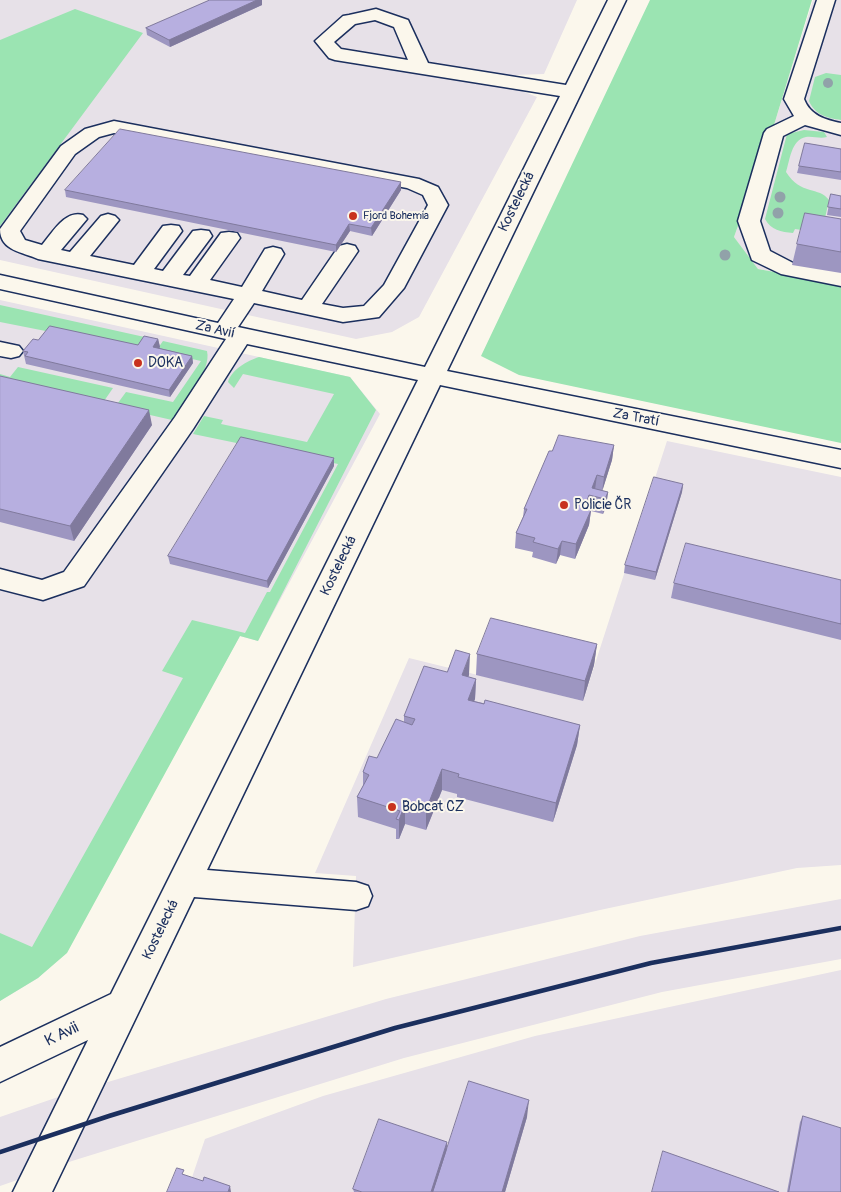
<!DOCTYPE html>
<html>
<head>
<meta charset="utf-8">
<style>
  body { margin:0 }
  canvas { display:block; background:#fbf7ec }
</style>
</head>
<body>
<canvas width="841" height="1192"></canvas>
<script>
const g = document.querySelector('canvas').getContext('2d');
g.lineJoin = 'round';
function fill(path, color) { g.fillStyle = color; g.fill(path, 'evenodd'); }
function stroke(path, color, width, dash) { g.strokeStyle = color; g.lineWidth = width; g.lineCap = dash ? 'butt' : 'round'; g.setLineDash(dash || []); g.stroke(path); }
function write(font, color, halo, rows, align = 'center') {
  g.font = font + ' Pangolin,sans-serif'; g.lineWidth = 4; g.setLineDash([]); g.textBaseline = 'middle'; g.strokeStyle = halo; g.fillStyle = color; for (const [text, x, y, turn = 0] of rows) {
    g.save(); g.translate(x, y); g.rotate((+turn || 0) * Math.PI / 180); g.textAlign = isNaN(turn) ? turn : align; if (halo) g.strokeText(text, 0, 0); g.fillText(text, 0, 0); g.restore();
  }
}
const built = new Path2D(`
  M0,0H577L544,74L516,75L512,87L537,97L419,317L392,332L356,339L0,260Z
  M813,0H841V284L758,269L734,237L774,125Z
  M0,300L350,377L380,414L258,641L240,636L62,956L38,978L0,1001Z
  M667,441L841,477V865L797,868L600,910L353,967L356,876L315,873L409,658L583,701Z
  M841,899V959L662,992L404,1058L72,1161L0,1186V1117L61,1096L386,999L640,936Z
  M841,970V1192H187L205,1139L323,1096L535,1036Z`);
const green = new Path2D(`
  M650,0H812L774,125L734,237L758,269L841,284V443L519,375L481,356Z
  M75,9L143,33L0,226V40Z
  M826,73L841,75V120C827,118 815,115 809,101L815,77Z
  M804,130L824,132L827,137C820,139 813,136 806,137C791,140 790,160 786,172C801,196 819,186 829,200L823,227L809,231L795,229L793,233C781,232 771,230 765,219L787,134Z
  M0,305L149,338L137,349L0,322Z
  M163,341L207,351C212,371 183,403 172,420L115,407L126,392L173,402L201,361L156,351Z
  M259,357L350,377L376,410L258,641L240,636L67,953L38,978L0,1001V933L32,947L183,678L162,671L192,620L245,633L267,592H270L338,464L193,434L204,416L223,420L221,424L307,442L334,394L243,374L234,388L228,382C232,369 247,361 259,357Z
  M18,367L113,388L102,404L0,381V374L10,377Z`);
const minor = new Path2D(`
  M608,0H626L447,371L841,450V468L440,385L207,870L356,882L368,886L372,896L368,906L356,910L194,897L52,1192H13L88,1040L0,1082V1047L111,994L418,380L247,344L193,429L84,586L43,600L0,589V569L42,580L64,572L175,417L226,339L0,289V275L218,323L234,299L38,259C23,252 0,251 0,229L61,146L85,129L114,121L419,179L438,187L448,205L404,288L379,317L343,322L254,303L238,327L425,367L560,96L335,60L329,58L315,41L343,16L349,15L376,9L408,20L428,63L566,85ZM375,20L394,27L408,60L341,49L334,42L355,24ZM114,133L407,188L423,195L428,205L384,285L364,306L343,308L322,304L358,251L355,246L347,244L339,246L302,300L262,291L284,254L281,249L273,247L265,249L242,287L210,280L240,238L237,233L229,232L221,233L190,276L183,275L212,236L209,231L201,230L193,231L163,271L154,269L182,231L179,226L171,225L163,226L134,265L90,256L119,220L115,216L108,214L101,216L70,252L61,250L87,219L83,215C65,210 53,232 42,245L25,240L20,231L75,154L99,137Z
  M817,0H835L804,99C810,115 825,120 841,123V135L805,125L783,136L760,221L770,251L795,264L841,272V286L781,274L752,260L738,221L764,133L767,129L794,116L784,99Z
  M0,342L19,346L23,351L19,356L11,358L0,356Z`);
const rail = new Path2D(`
  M0,1152L109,1116L395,1028L651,963L841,928`);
const trees = [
  [828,83,5],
  [780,197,5.5],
  [778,213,5.5],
  [725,255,5.5]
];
const wall = new Path2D(`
  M210,0H262V5L170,47L147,35L146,28Z
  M805,143L841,149V180L797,173Z
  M401,182V190L372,236L350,231L336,252L66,197L65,190Z
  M831,194L841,196V217L827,215Z
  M841,219V273L792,265L797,244Z
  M158,339L160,347L159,348L192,356L193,363L170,397L26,364L23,351L138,345Z
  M0,376L152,425L74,541L0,522Z
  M614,445L612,460L602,491L608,492L606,507L603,514L591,511L589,525L575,559L560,555L556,564L532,557L533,552L515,548L516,533L523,517L524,509L552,451Z
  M334,466L268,588L170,564L168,556Z
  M683,484L682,492L655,580L624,573L625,565Z
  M841,580V640L671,598L674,583Z
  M597,644L594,665L583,701L476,675L477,654Z
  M447,672L469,675L468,677L476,679L475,699L474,701L580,725L577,745L553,822L457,797V794L442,790L426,830L405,824L399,839H396V829L358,817L357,797L363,786V772L377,758L404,722V716Z
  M803,1116L841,1192H787L800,1122Z
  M527,1117L505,1192H354L353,1189L447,1142V1149Z`);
const shadedWall = new Path2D(`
  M257,0H262V5L170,47L169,40Z
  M401,182V190L372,236L371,228Z
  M349,224L350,231L336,252V245Z
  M158,339L160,347L154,355L153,347Z
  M192,356L193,363L170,397L169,390Z
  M149,410L152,425L74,541L70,526Z
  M614,445L612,460L602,492L604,477Z
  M334,458V466L268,588L267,581Z
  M597,475L595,490L592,488Z
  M683,484L682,492L655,580L656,572Z
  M608,492L606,507L603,514L605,499Z
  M589,495L588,510L584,509Z
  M591,510L589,525L575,559L576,544Z
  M562,541L560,555L556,564L558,549Z
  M597,644L594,665L583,701L585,681Z
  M470,654L469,675L461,696L462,675Z
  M476,679L475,699L467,720L468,700Z
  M580,725L577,745L553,822L556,803Z
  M442,769V790L426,830V810Z
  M405,804V824L399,839V820Z
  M529,1100L527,1117L505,1192H502Z
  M447,1142L446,1162L437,1192H431Z
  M230,1186L231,1192H228Z`);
const building = new Path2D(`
  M210,0H257L169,40L146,28Z
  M120,129L401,182L371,228L349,224L336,245L65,190Z
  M805,143L841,149V172L799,166Z
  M831,194L841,196V209L828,207Z
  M805,213L841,219V252L797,244Z
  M50,326L138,345L144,336L158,339L153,347L192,356L169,390L25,356L28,352L23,351L33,339L38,340Z
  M0,376L149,410L70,526L0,509Z
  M559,435L614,445L604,477L597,475L592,488L608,492L605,499L589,495L584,509L591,510L576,544L562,541L558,549L533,542L535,538L516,533L527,509H524L549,451H552Z
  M241,437L334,458L267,581L168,556Z
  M654,477L683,484L656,572L625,565Z
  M686,543L841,580V624L674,583Z
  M491,618L597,644L585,681L477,654Z
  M456,650L470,654L462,675L476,679L468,700L484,704L485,700L580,725L556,803L458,777L459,774L442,769L426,810L405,804L399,820L396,819L400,811L357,797L369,775L363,772L369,756L377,758L396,719L412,725L415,719L404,716L424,666L447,672Z
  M469,1081L529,1100L502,1192H433Z
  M803,1116L841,1128V1192H789Z
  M379,1119L447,1142L431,1192H362L353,1189Z
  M663,1151L779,1192H652Z
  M177,1168L184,1170L182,1174L203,1181L204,1177L230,1186L228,1192H167Z`);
const markers = [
  [353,216,5,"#c8321e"],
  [138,363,5,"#c8321e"],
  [564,505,5,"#c8321e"],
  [392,807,5,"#c8321e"]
];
const farPoinames = [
  ["Fjord Bohemia",363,216]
];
const streetNames = [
  ["Kostelecká",517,202,-64],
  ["Za Avií",215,330,13],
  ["Za Tratí",636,418,11],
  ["Kostelecká",339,566,-64],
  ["Kostelecká",161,930,-64]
];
const poiNames = [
  ["DOKA",148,363],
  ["Policie ČR",574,505],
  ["Bobcat CZ",402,807]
];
const nearStreetnames = [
  ["K Avii",62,1035,-26]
];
fill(built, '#e7e1e8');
fill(green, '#9be4b2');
stroke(minor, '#1b2f5e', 3);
fill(minor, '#fbf7ec');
stroke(rail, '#1b2f5e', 4.5);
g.fillStyle = '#91a2a9';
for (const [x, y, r] of trees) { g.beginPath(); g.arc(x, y, r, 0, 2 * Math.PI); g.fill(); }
fill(wall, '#9d96c1');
fill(shadedWall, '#807a9d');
fill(building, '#b7afe0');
stroke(building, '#807a9d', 1);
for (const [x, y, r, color] of markers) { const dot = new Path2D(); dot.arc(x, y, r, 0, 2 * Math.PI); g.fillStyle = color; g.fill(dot); stroke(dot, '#fbf7ec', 2); }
write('11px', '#1b2f5e', '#fbf7ec', farPoinames, 'left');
write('14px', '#1b2f5e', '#fbf7ec', streetNames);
write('14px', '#1b2f5e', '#fbf7ec', poiNames, 'left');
write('16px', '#1b2f5e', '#fbf7ec', nearStreetnames);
</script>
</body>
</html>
